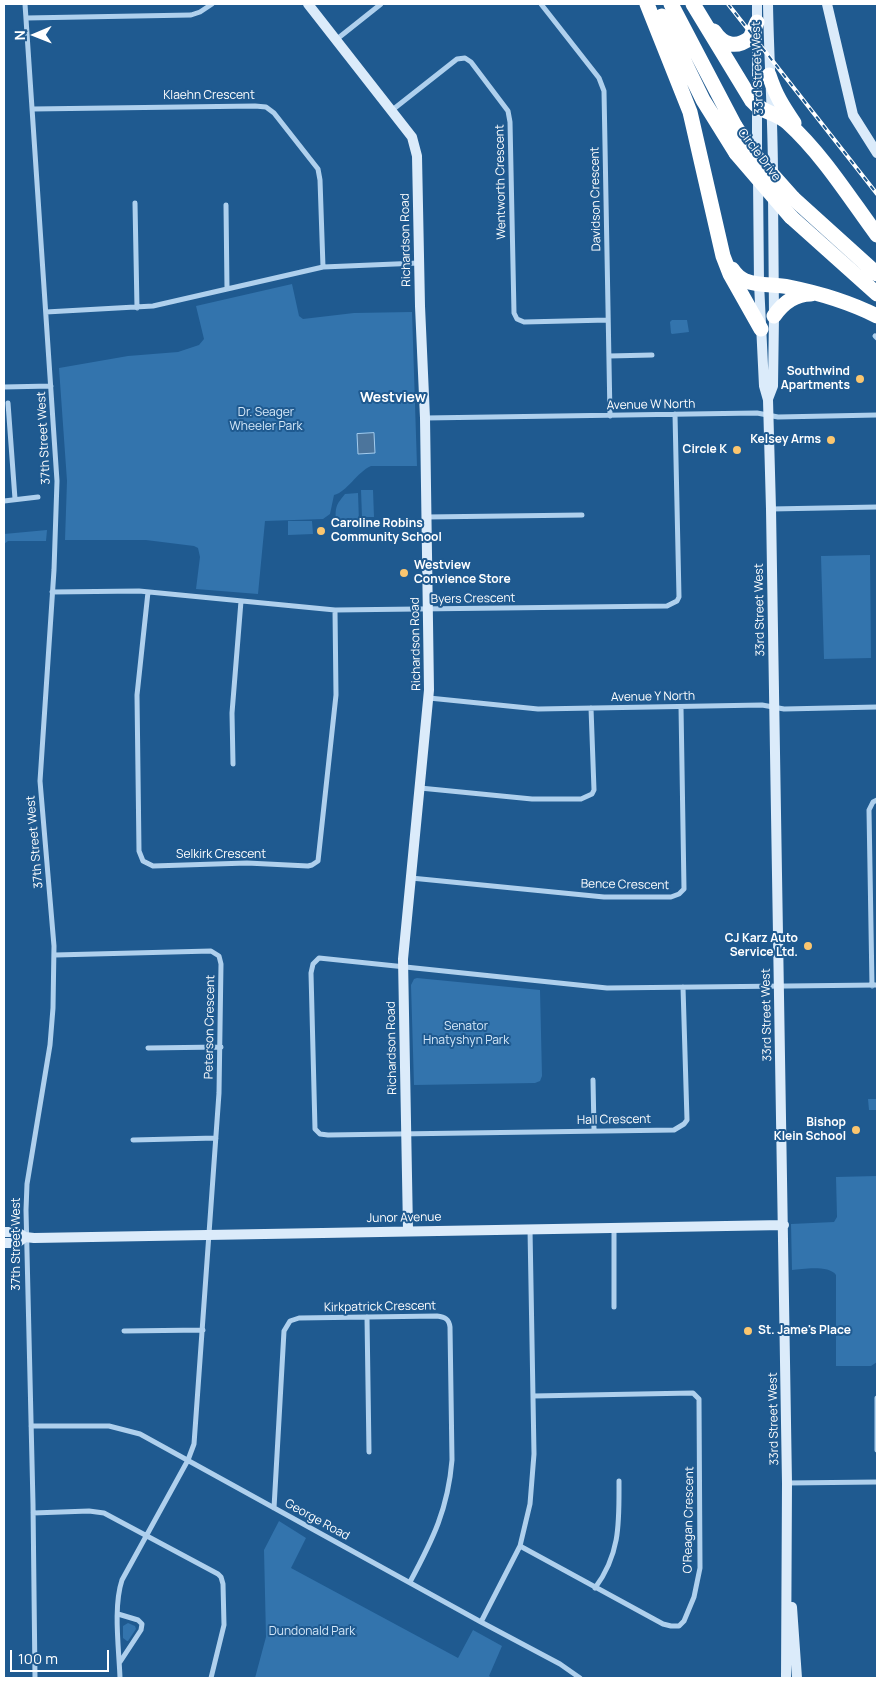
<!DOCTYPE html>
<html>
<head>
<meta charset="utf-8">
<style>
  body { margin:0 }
  #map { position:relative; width:881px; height:1682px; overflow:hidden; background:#1f5a90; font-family:Manrope,sans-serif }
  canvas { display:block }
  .frame { position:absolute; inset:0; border:5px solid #fff; pointer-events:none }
  .north { position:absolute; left:10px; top:10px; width:50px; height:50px; -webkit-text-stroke:4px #1f5a90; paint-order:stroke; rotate:269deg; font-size:14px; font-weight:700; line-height:20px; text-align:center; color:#fff }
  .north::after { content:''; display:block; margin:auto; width:18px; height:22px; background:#fff; clip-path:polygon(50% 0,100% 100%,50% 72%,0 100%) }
  .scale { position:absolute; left:10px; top:1650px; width:99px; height:22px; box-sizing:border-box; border:2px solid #fff; border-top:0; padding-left:6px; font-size:15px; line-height:18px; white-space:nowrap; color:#fff; -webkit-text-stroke:4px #1f5a90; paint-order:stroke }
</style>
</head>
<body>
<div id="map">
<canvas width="881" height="1682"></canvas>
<div class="frame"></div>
<div class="north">N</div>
<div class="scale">100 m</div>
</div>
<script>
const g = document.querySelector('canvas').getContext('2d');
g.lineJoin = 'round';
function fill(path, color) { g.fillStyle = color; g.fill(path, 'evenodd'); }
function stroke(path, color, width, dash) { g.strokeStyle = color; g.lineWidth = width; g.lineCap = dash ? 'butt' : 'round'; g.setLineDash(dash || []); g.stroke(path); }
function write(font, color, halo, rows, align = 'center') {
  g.font = font + ' Manrope,sans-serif'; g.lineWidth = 4; g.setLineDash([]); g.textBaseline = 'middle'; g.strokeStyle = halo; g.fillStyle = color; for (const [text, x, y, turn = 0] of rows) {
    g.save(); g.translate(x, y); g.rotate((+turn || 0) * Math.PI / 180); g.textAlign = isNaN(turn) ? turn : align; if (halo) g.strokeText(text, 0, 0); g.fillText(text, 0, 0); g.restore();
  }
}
const green = new Path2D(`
  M292,284L299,316L303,319L354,313L412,312L417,466H371C357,472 347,492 334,495L330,514L323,519L265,521L258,594L196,589L200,557L198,548L194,546L146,540H65L67,481L59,368L128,356L178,352L199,345L204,339L196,306Z
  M672,320H687L689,332L672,334L671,333L670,322Z
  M361,490H373L374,517H362Z
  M358,493L359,522L340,524L336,522C335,507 336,505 345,494Z
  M288,521H312L313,534L288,535Z
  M47,530L46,541H8L4,544V534Z
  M870,555L871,658L824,659L821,556Z
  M417,978L540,990L542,1076L540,1081L535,1083L414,1085L411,985L414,979Z
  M868,1099H877V1110H869Z
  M877,1176V1362L871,1366H836V1275C829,1265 803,1269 792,1270L791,1224L834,1222L837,1217L836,1177Z
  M279,1521L306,1538L291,1568L458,1658L473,1630L502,1646L489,1676L492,1678H255L266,1637L264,1550Z
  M128,1623L135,1626L136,1629L128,1641H127L123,1638V1626Z`);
const water = new Path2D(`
  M374,433L375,453L358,454L357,434Z`);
const street = new Path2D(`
  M25,4L57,481L54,570L40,781L54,946L53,1008L50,1045L27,1184L26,1210L33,1504L35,1678
  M541,4L599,78L604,91L610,416
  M26,18L191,15L200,12L212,4
  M337,39L381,4
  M33,109L255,106L266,107L274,113L318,169L320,180L323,267
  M391,111L457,59L465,58L471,62L508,111L510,122L514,313L517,319L524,322L608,320
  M135,203L137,308
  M226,205L227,289
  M46,312L153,306L323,267L419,263
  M875,336L877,338
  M609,356L652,355
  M4,387L51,386
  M8,403L15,499
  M425,418L757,413L778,417L877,415
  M4,501L38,497
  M771,509L877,507
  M426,517L582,515
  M52,592L139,591L335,610L667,606L677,601L679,597L675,414
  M148,592L137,695L139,851L143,861L153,866L247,863L308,866L312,865L318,861L336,695L335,610
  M429,698L538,709L762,705L784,709L877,707
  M233,764L232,713L241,601
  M420,788L532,799H581L592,794L594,790L591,708
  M411,878L604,897H671L679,894L684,889L681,707
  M55,955L211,951L219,956L221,964L219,1093L194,1444L188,1460L122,1580C113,1607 119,1649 120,1678
  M872,986L869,810L873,802L877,800
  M683,987L687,1120L684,1124L674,1130L328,1135L320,1134L315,1129L311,973L313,964L319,958L607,988L877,985
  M148,1048L221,1047
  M593,1080L594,1130
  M133,1140L216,1138
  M614,1307V1227
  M367,1317L369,1452
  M124,1331L203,1330
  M877,1398V1450
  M31,1426H109L140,1434L481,1622L560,1664L580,1678
  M787,1483L877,1482
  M274,1508L284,1331L290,1321L299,1318L437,1316C445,1317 449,1319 450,1327L452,1460C448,1509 433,1539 410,1582
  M33,1513L89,1511L104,1513L218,1574L221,1577L223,1584L224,1625L211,1678
  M520,1546L663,1624L671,1626H679L684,1621L694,1597L700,1568L699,1399L693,1393L533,1396
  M595,1588C621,1553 619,1521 619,1481
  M118,1614L138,1620L142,1624L141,1630L120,1662
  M481,1622L520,1546L530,1504L534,1454L530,1229`);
const secondary = new Path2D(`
  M308,4L412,137L417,156L420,306L425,418L429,690L403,959L408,1230
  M757,4V158
  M768,4C769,62 773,119 773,177
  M827,4L853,115L877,153
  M758,178L759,283L764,386L768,400L771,509L787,1483L786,1678
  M768,399L773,386L774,316L773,194
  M4,1232H17L25,1237L34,1238L784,1225
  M4,1243H17L25,1237
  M792,1607L797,1678`);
const highway = new Path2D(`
  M647,4L690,112L723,256L730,274L761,329
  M671,4L735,126
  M693,4L752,101C762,113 778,113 788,123C823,155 849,197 877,235
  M662,16L703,100L736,153
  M714,31C723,45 736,49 750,38L757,22
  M769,75C776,96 782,105 794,123
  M793,198L877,274
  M791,217L877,294
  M732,269C736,275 740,279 746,281C759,286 775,284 789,287C819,293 849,302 877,316
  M774,316C783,303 795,294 811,294`);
const rail = new Path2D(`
  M728,4L877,194`);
const highwayBridge = new Path2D(`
  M735,126L753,153L793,198
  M736,153L791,217`);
const markers = [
  [860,379,5,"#fbc66f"],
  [831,440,5,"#fbc66f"],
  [737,450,5,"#fbc66f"],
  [321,531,5,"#fbc66f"],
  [404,573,5,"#fbc66f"],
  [808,946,5,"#fbc66f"],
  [856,1130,5,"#fbc66f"],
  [748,1331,5,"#fbc66f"]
];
const streetNames = [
  ["33rd Street West",758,68,-92],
  ["Klaehn Crescent",209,96],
  ["Circle Drive",759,155,53],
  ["Wentworth Crescent",501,182,-91],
  ["Davidson Crescent",596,199,-91],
  ["Richardson Road",406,240,-91],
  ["Avenue W North",651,405,-1],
  ["37th Street West",44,438,-93],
  ["Byers Crescent",473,599,-1],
  ["33rd Street West",760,610,-91],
  ["Richardson Road",416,644,-91],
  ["Avenue Y North",653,697,-1],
  ["37th Street West",35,842,-95],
  ["Selkirk Crescent",221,855],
  ["Bence Crescent",625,885,1],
  ["33rd Street West",767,1015,-91],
  ["Peterson Crescent",210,1027,-89],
  ["Richardson Road",392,1048,-91],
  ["Hall Crescent",614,1120,-1],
  ["Junor Avenue",404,1218,-1],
  ["37th Street West",17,1244,-90],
  ["Kirkpatrick Crescent",380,1307,-1],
  ["33rd Street West",774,1419,-91],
  ["George Road",317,1520,29],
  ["O'Reagan Crescent",689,1520,-89]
];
const poiNames = [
  ["Southwind",850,372],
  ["Apartments",850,386],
  ["Kelsey Arms",821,440],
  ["Circle K",727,450],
  ["Caroline Robins",331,524,"left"],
  ["Community School",331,538,"left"],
  ["Westview",414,566,"left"],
  ["Convience Store",414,580,"left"],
  ["CJ Karz Auto",798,939],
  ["Service Ltd.",798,953],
  ["Bishop",846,1123],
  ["Klein School",846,1137],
  ["St. Jame's Place",758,1331,"left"]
];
const parkNames = [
  ["Dr. Seager",266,413],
  ["Wheeler Park",266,427],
  ["Senator",466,1027],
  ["Hnatyshyn Park",466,1041],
  ["Dundonald Park",312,1632]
];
const neighbourhoodNames = [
  ["Westview",393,398]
];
fill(green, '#3374ad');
fill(water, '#4c759c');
stroke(water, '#a3ccee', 1);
stroke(street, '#afd0ed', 5);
stroke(secondary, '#dbebfa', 10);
stroke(highway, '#fff', 15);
stroke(rail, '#fff', 4);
stroke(rail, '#1f5a90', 2, [5.5]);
stroke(highwayBridge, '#fff', 15);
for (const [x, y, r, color] of markers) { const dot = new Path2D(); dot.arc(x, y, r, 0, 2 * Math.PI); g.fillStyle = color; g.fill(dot); stroke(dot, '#1f5a90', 2); }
write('12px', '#fff', '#1f5a90', streetNames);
write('bold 12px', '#fff', '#1f5a90', poiNames, 'right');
write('12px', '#d5e8f9', '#1f5a90', parkNames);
write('bold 14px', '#fff', '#1f5a90', neighbourhoodNames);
</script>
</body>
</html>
